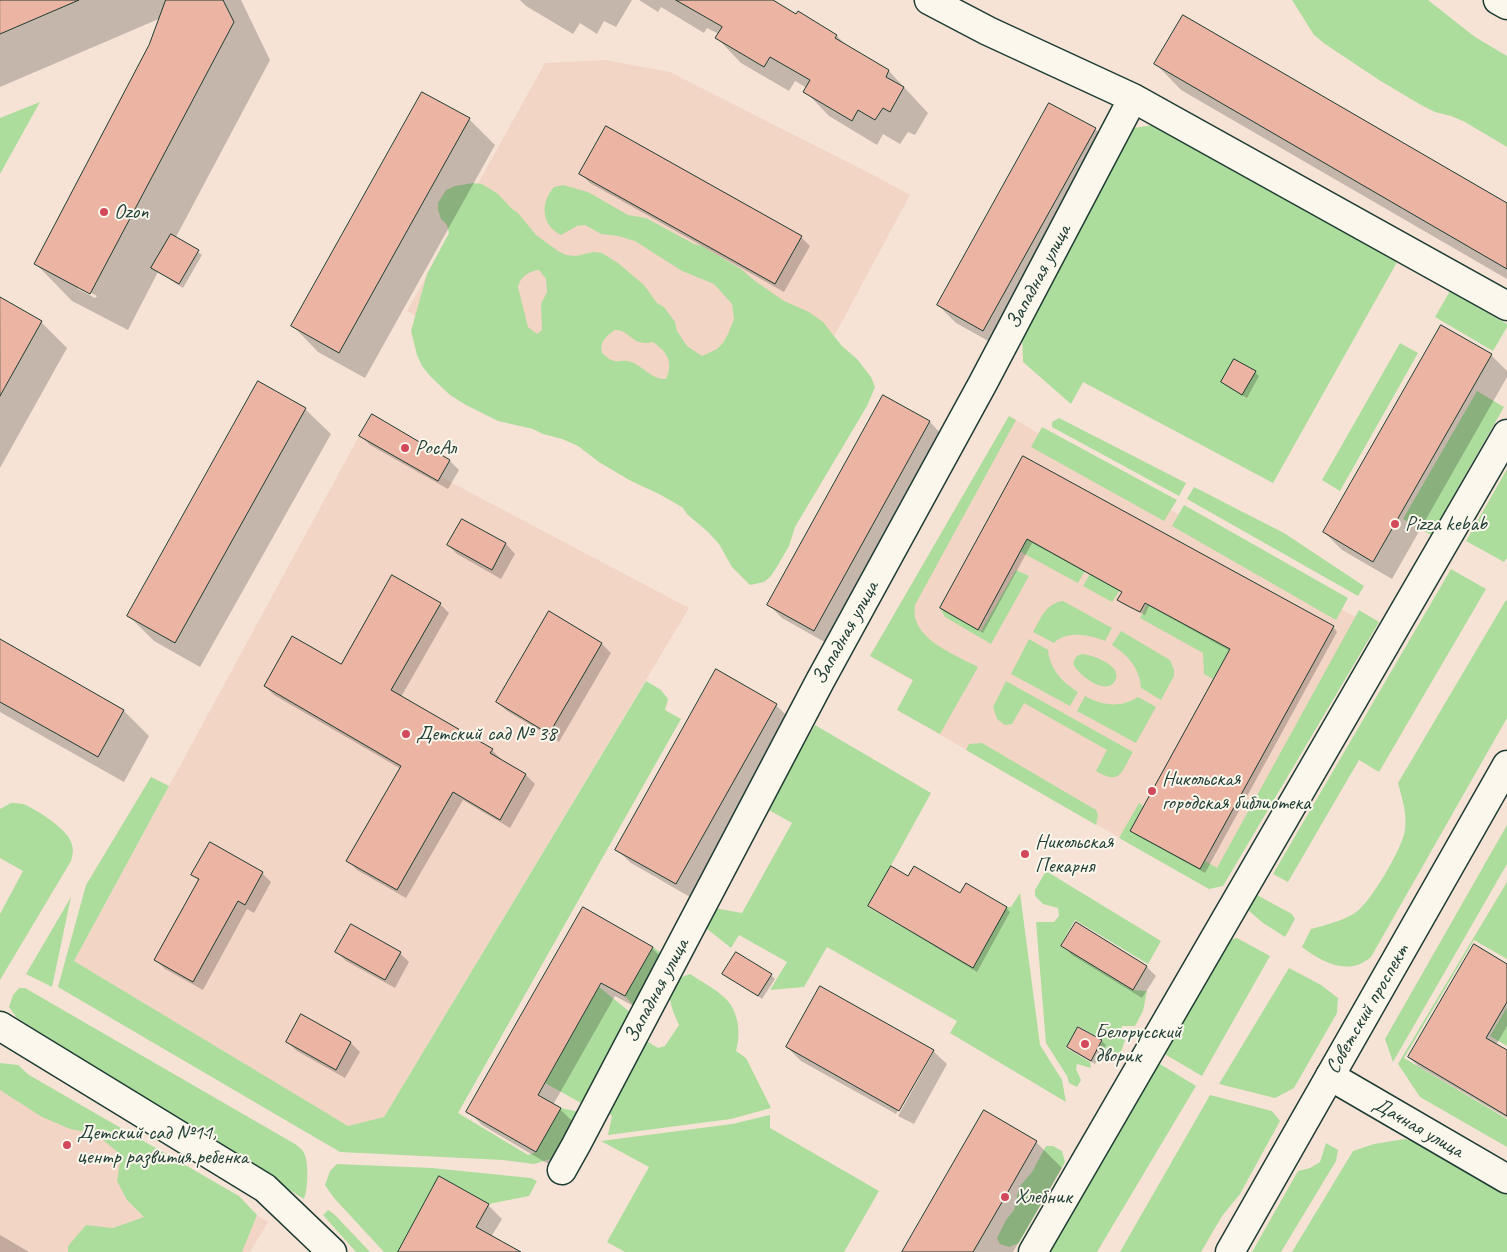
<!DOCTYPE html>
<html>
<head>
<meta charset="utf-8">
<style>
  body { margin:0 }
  canvas { display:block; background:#f6e3d6 }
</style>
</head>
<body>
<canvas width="1507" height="1252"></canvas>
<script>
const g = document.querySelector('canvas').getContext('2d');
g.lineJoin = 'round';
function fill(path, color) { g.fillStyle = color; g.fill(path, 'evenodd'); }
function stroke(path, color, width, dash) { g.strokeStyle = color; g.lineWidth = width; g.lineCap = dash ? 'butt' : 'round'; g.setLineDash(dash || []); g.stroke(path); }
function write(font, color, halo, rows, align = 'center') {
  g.font = font + ' Caveat,sans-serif'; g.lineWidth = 4; g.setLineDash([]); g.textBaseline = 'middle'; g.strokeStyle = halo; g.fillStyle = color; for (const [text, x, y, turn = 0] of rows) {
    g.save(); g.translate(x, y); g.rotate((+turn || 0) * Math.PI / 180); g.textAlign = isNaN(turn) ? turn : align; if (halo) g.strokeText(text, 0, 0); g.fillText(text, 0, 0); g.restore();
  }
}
const built = new Path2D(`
  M605,60L670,72L879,178L910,195L838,329L740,499L407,311L545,63Z
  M1009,416L1364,622L1209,889L897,710L913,681L870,656Z
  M359,436L438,481L441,477L689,608L384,1117L348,1127L74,961Z
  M0,1069L268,1222L250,1252H0Z`);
const green = new Path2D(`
  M1292,0H1428L1475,37L1507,56V147L1465,122L1451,116L1435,112L1421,105L1379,80L1325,44L1314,35Z
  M40,102L0,174V118Z
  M1159,124L1399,254L1396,264L1273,483L1083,382L1071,404L1023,362L1022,328L1127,129Z
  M473,183L482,184L498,194L511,208L518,213L536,235L558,251L566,255L576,256L593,252L602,253L618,263L644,285L657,303L664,307L675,322L677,331L687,346L702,356L717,349L723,343L728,334L734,319L732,304L714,284L682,271L635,241L618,236L601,234L585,225L577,226L561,235C541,225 540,203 554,187L563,185L588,192L628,215L646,218L694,244L702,246L741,269L755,281L784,301L809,312L823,322L842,346L857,359L871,377L875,387L867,406L795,527L789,546L775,570L770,577L764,582L750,585L732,567L719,544L708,532L688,515L682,507L659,494L631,481L599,462L578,446L562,439L543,434L533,429L498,421L466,405L450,395L430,376L422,366L417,355L411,331L427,274L449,233L447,225L441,219L438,210V203L446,190L455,186ZM539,270L546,279L547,292L541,304L542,330L537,334L528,327L518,287C520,277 529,271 539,270ZM615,330C631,330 631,347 653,342C667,352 674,362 666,379C652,380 643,366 631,362C618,358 617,367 602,353C599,342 606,336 615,330Z
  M1450,291L1507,324V327L1493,351L1435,317Z
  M1400,343L1418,353L1340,491L1322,480Z
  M1477,391L1504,407L1431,535L1403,519Z
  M1009,416L1016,420L915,605C909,638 954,654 978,667L940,734L897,710L913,680L870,656Z
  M1059,418L1186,483L1179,496L1052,427V422Z
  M1042,427L1177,500L1164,521L1031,447Z
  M1507,469V558L1504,562L1466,541Z
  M1194,487L1284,533L1364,586L1358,596L1187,499Z
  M1184,505L1348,598L1336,620L1172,526Z
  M1027,539L1085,571L1078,583L1021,552Z
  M1451,569L1486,589L1379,772L1359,760L1288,882L1273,874Z
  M1016,570L1029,576L991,644L945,617L940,608L981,631Z
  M1090,574L1120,590L1112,602L1083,586Z
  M1506,600L1507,601V718L1371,957C1367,960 1362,964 1357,965C1337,971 1317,958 1302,947L1311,929C1326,925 1342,921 1355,913C1369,905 1404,846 1405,829C1407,814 1402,798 1398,783Z
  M1063,601L1112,628L1105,641C1089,635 1067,630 1054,643L1033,632C1041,618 1046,603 1063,601Z
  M1147,604L1230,649L1213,679L1204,674L1203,653L1140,618Z
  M1359,610L1379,622L1223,886L1209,889L1119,838L1139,803L1143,806L1130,831L1200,869L1205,861L1217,868Z
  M1121,631L1170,660L1174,670V676L1161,700L1141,688C1140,669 1128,655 1112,645Z
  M1029,639L1048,650C1050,669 1062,682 1078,692L1070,706L1011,674Z
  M1082,654C1093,655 1124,666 1115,681C1105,697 1078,674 1073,664C1075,658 1076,655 1082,654Z
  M646,681L661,690L668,699L665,710L681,719L458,1113L528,1155L536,1152L561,1108L584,1113L554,1158L534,1164L503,1160L340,1152L58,987L86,885L151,777L169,786L74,961L348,1126L384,1117Z
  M1006,681L1133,752C1121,772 1121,786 1096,771L1107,750L1024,703L1012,724L1005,725L997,719L993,707Z
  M1085,696C1103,706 1121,708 1138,697L1156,707L1136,743L1077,711Z
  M815,725L931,793L868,907L973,968L1007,907H1011L1020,893L1040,1045L1062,1080L1066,1102L950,1033L957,1021L827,947L804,987L770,990L787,962L739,935L731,948L706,928V917L714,908L742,913L792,823L767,809Z
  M982,743L1096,810L1098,815L1096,825L966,750L969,744Z
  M11,803C15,803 19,803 23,804C35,808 68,830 71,842C74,849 73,854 71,861L0,980V914L23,871L0,858V809Z
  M1507,825V864L1393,1062L1385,1039Z
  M1046,871L1161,941L1148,964L1075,920L1060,946L1132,990L1147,991L1143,1011L1135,1026H1122L1119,1036L1125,1040L1118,1061L1111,1060L1100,1045L1103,1040L1078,1026L1066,1048L1090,1062L1091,1068L1077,1064L1076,1069L1081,1080L1077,1087L1069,1083L1067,1076L1046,1043L1036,922H1054L1059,916L1058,908L1043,904L1035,896V890Z
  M1507,882V959L1474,940L1404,1058L1507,1119V1147L1420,1097L1398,1064Z
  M1255,894L1292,914L1295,919L1285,937L1263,923L1248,910L1249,904Z
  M71,897L52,987L26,974Z
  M1237,938L1270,956L1202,1076L1161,1052L1226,940Z
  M653,947L664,955L639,1012L625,996Z
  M1289,968L1321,985L1338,998L1337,1013L1294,1088L1275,1098L1219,1084Z
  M690,974C702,982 716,989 726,999C739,1012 741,1034 736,1051L746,1058L771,1108L731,1119L608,1135L612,1116L608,1112L643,1039L658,1048L665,1046L679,1025C669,1003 661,983 690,974Z
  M599,987L636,1017L588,1107L545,1083Z
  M19,988H25L295,1144C299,1147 302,1149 304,1153C309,1162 308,1189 304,1199L17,1018L9,1007L13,995Z
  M1507,1007V1046L1490,1036Z
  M1155,1061L1196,1086L1097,1252H1046Z
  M0,1063L18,1065L29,1075L239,1196L257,1215L242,1252H68V1246L86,1225L113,1228L144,1217L127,1200L117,1181L121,1155L96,1134L70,1129L42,1117L0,1090Z
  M1210,1095L1272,1111L1280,1121L1240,1194L1222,1216L1201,1252H1120Z
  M770,1115V1128L879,1191L844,1252H625L607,1242L649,1167L601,1141L732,1124Z
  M1405,1139L1426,1146L1507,1194V1252H1292L1353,1151L1374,1144Z
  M1326,1143L1338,1150L1336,1161L1281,1252H1252L1298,1171L1310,1168L1320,1162Z
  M1046,1146H1053L1062,1151L1065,1162L1019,1243L1009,1247L1000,1244L997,1238L1006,1220L1014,1210L1019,1187L1032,1172Z
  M337,1164L432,1168L531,1178L537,1181L529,1196L489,1204L439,1177L401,1246L410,1252H384L334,1198L325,1185L330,1171Z
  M328,1210L334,1214L370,1252H356L323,1215Z`);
const shadow = new Path2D(`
  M0,0H241L270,60L176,237L202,255L183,288L158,272L128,330L72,301L36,264L150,45L161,18L0,87ZM78,286L97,296L95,298L78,289Z
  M520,0H632L616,27L604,21L597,34L580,23L573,34L526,6Z
  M639,0H771L796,15L798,13L837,36L848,47L889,71L928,113L915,135L908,132L900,144L883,134L877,145L829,116L805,91L807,88L795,81L789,91L741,63L717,38L719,34L707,28L704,33L661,7L658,12Z
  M1156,64L1507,205V279L1181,90Z
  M469,119L495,145L365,378L318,352L293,326Z
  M1095,129L1113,147L1001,348L956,323L938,305Z
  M581,174L801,237L810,246L784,292L590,183Z
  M0,299L41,322L67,348L0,468Z
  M1491,355L1507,371V377L1392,579L1342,550L1324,532Z
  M1255,372L1259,376L1247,398L1226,386L1222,382Z
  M883,396L930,422L943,436L828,644L782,618L768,604Z
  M305,409L331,434L200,667L154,641L129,616Z
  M361,436L450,461L459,470L448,489L370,445Z
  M1024,457L1333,627L1337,632L1205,873L1136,835L1132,831L1230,651L1149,606L1145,615L1123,604L1119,599L1123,593L1032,543L983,633L945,612L941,608Z
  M462,521L506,544L515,554L501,579L457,554L448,545Z
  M440,604L449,613L401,697L492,750L501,759L500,761L526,775L535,784L510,828L463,800L406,898L357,870L348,861L401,769L274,695L265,686L341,666Z
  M0,641L124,711L149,736L124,782L0,712Z
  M602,644L611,653L559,742L507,711L497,702Z
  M776,705L790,719L690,897L631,863L617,850Z
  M262,873L271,882L254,913L247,909L203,990L165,969L156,960L199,881L193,875Z
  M909,878L1006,908L1010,912L977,972L874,910L869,906Z
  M583,909L652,948L666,962L639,1009L615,996L553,1105L560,1109L574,1123L550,1165L482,1125L468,1111Z
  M1076,924L1147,967L1156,976L1142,998L1072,955L1063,946Z
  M337,952L400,953L409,962L395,988L346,961Z
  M1507,965V1026L1496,1045L1507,1051V1118L1418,1066L1409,1057Z
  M724,974L771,975L775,979L762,999Z
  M302,1016L351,1043L360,1052L345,1078L297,1051L287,1042Z
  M1079,1028L1102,1041L1106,1045L1095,1064L1072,1051L1068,1047Z
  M787,1047L933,1051L947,1064L914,1124L898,1116L933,1053H930L896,1114L801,1061Z
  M1036,1142L1062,1168L1013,1252H903Z
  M488,1205L502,1219L491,1237L518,1252H408Z
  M0,1235L29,1252H0Z`);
const building = new Path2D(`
  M0,0H79L0,34Z
  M166,0H223L234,22L90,294L34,264L149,45Z
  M676,0H773L796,14L798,11L837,35L835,38L889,70L886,77L904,87L890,112L883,108L875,120L858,110L852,121L803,92L810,80L770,57L764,67L715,38L722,27Z
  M1183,15L1507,203V269L1154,64Z
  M422,92L470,118L339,353L291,326Z
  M1049,103L1096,128L983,331L937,305Z
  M606,126L802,236L775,284L579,174Z
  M171,234L199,250L179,284L151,268Z
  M0,297L42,321L0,396Z
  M1441,325L1492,354L1373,562L1323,532Z
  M1234,359L1256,371L1242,395L1221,382Z
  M258,381L306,408L175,643L127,616Z
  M883,395L930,421L814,631L767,605Z
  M372,414L450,460L438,481L359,436Z
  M1023,456L1334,626L1200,869L1130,831L1230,649L1145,603L1140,612L1130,607L1117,600L1122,592L1027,539L978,630L940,608Z
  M462,519L506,543L492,570L447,545Z
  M392,575L441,603L391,690L493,749L490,753L526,774L500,820L453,792L397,890L346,861L401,766L264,686L292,636L341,664Z
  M549,611L602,643L549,734L496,702Z
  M0,639L124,710L98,757L0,702Z
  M716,669L777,704L676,884L615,850Z
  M210,842L263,872L245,905L238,901L193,982L154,960L199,879L191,875Z
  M891,866L908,876L914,866L960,893L966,883L1007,907L973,968L868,906Z
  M583,907L653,947L625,996L601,983L538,1095L561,1108L536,1152L466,1112Z
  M1076,922L1147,966L1133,990L1061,946Z
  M351,924L401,952L385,980L335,952Z
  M1474,944L1507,964V1002L1486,1038L1507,1050V1116L1408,1057Z
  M736,952L772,974L758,996L722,974Z
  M820,986L934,1050L899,1111L786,1047Z
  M301,1014L351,1042L336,1070L286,1042Z
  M1078,1027L1102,1040L1091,1061L1067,1047Z
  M984,1110L1037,1141L1005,1197L973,1252H902Z
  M439,1176L489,1204L476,1227L521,1252H398Z`);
const street = new Path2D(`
  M929,0L988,31L1133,98L1507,306
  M1498,0L1507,5
  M0,1026L265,1188L332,1252
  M1330,1076L1507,1179
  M562,1170L576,1145L820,681L983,383L1133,98
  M1033,1252L1507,434`);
const secondary = new Path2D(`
  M1230,1252L1507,765`);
const markers = [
  [104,212,5,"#d1495b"],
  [405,448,5,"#d1495b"],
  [1395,524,5,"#d1495b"],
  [406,734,5,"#d1495b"],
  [1152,791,5,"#d1495b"],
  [1025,854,5,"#d1495b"],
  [1085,1044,5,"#d1495b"],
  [67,1145,5,"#d1495b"],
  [1005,1197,5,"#d1495b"]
];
const poiNames = [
  ["Ozon",114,212],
  ["РосАл",415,448],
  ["Pizza kebab",1405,524],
  ["Детский сад № 38",416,734],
  ["Никольская",1162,779],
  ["городская библиотека",1162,803],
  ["Никольская",1035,842],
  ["Пекарня",1035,866],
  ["Белорусский",1095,1032],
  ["дворик",1095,1056],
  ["Детский сад №11,",77,1133],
  ["центр развития ребенка",77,1157],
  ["Хлебник",1015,1197]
];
const streetNames = [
  ["Западная улица",1039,277,-62],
  ["Западная улица",846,633,-61],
  ["Западная улица",657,991,-62],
  ["Советский проспект",1368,1009,-60],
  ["Дачная улица",1418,1128,30]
];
fill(built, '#f3d5c6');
fill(green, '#addd9d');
fill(shadow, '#0003');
fill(building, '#ecb4a2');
stroke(building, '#1f3d34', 1);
stroke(street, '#1f3d34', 31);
stroke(secondary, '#1f3d34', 31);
stroke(street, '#fbf7ec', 28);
stroke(secondary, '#fbf7ec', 28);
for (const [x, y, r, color] of markers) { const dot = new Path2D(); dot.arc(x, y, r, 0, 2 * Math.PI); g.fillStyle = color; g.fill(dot); stroke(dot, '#fbf7ec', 2); }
write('21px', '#1f3d34', '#fbf7ec', poiNames, 'left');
write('21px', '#1f3d34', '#fbf7ec', streetNames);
</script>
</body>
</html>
